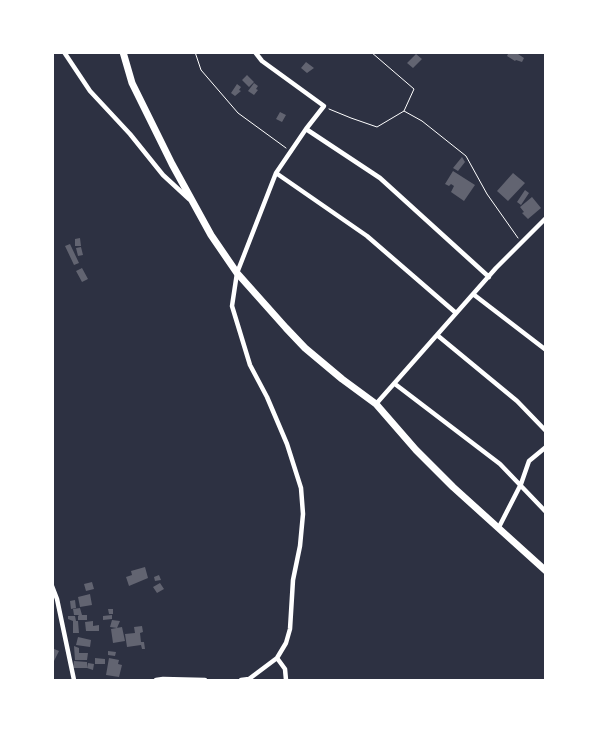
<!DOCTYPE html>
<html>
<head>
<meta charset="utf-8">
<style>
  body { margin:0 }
  #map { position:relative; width:598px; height:733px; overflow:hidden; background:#2d3142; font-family:Roboto,sans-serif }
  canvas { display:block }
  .frame { position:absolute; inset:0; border:54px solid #fff; pointer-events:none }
</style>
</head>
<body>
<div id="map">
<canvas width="598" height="733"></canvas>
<div class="frame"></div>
</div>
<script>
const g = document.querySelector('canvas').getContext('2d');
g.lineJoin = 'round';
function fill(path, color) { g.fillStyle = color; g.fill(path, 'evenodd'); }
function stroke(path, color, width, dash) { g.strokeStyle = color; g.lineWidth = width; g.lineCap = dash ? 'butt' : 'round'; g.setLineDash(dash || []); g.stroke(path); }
const building = new Path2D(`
  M509,52H515L524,58L522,62L516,60L515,61L507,56Z
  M416,54L422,59L413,68L407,63Z
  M306,62L314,68L307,73L301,68Z
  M247,75L254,82L249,87L242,80Z
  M254,83L258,86L256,89L258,90L254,95L248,91Z
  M237,84L241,87L239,90L241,91L235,96L231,93Z
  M280,112L286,115L282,122L276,119Z
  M462,157L465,162L458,171L453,168Z
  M453,171L475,185L464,201L451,192L454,186L451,184L449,186L445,184Z
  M513,173L525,183L508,201L497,191Z
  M525,190L529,193L521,205L517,202Z
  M532,197L541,208L528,219L522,213L524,212L520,207Z
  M80,238L81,246H75V239Z
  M70,244L79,263L74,265L65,246Z
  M81,247L83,255L78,256L76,248Z
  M82,268L88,279L82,282L76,271Z
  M145,567L148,578L129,586L126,577L132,575L131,571Z
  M159,575L161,580L155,581L154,577Z
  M92,582L94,589L86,591L84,584Z
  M160,583L164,589L157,593L153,587Z
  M90,594L92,605L80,607L78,597Z
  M75,600L76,608L71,609L70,601Z
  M80,608L82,615H87V620H78V616L79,615H74L73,609Z
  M108,609H113V614H109Z
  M112,615V619L103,620V616Z
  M68,616H75L76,621H78L79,633H73V621L68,619Z
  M112,620L120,621L117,628L110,627Z
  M93,621V626L99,625V631H86L85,622Z
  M142,626L143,632L140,633L141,642H144L145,649H142L141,645L127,647L125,634L135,633L134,627Z
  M122,627L125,641L113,643L111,629Z
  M78,637L91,640L90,647L76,645Z
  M74,646L79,648V653H88L87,660H75Z
  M52,648L59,651L52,665Z
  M108,651L116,652L115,656L108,655Z
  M95,658L105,659V664H95Z
  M109,658L119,660L118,664L122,665L119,677L106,675Z
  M74,661L87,662V668H73Z
  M88,663L94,664L93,670L87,668Z`);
const path = new Path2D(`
  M195,52L201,70L238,113L286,148
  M371,52L414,89L404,111
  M329,109L351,118L377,127L404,111L422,121L466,156L487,194L518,238`);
const minor = new Path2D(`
  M64,52L90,91L130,134L163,175L189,199
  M306,129L380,178L489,277
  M276,173L367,236L456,313
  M473,294L546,350
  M437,335L517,401L546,431
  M395,384L500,464L546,512
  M376,404L496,268L546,218
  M499,527L521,484L529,461L546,447
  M52,586L57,599L74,680
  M277,658L285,669L286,680
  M156,680L163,679L205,680
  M241,680L249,679L277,658L286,643L290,629L293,580L300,546L303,514L301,488L287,444L267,397L250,365L232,306L237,273L276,173L306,129L324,106L262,61L255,52`);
const secondary = new Path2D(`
  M123,52L132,83L172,164L211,235L237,273L286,328L305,348L342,379L376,404L416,450L453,487L546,571`);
fill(building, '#626471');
stroke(path, '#fff', 1);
stroke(minor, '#fff', 4.5);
stroke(secondary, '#fff', 7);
</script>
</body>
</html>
